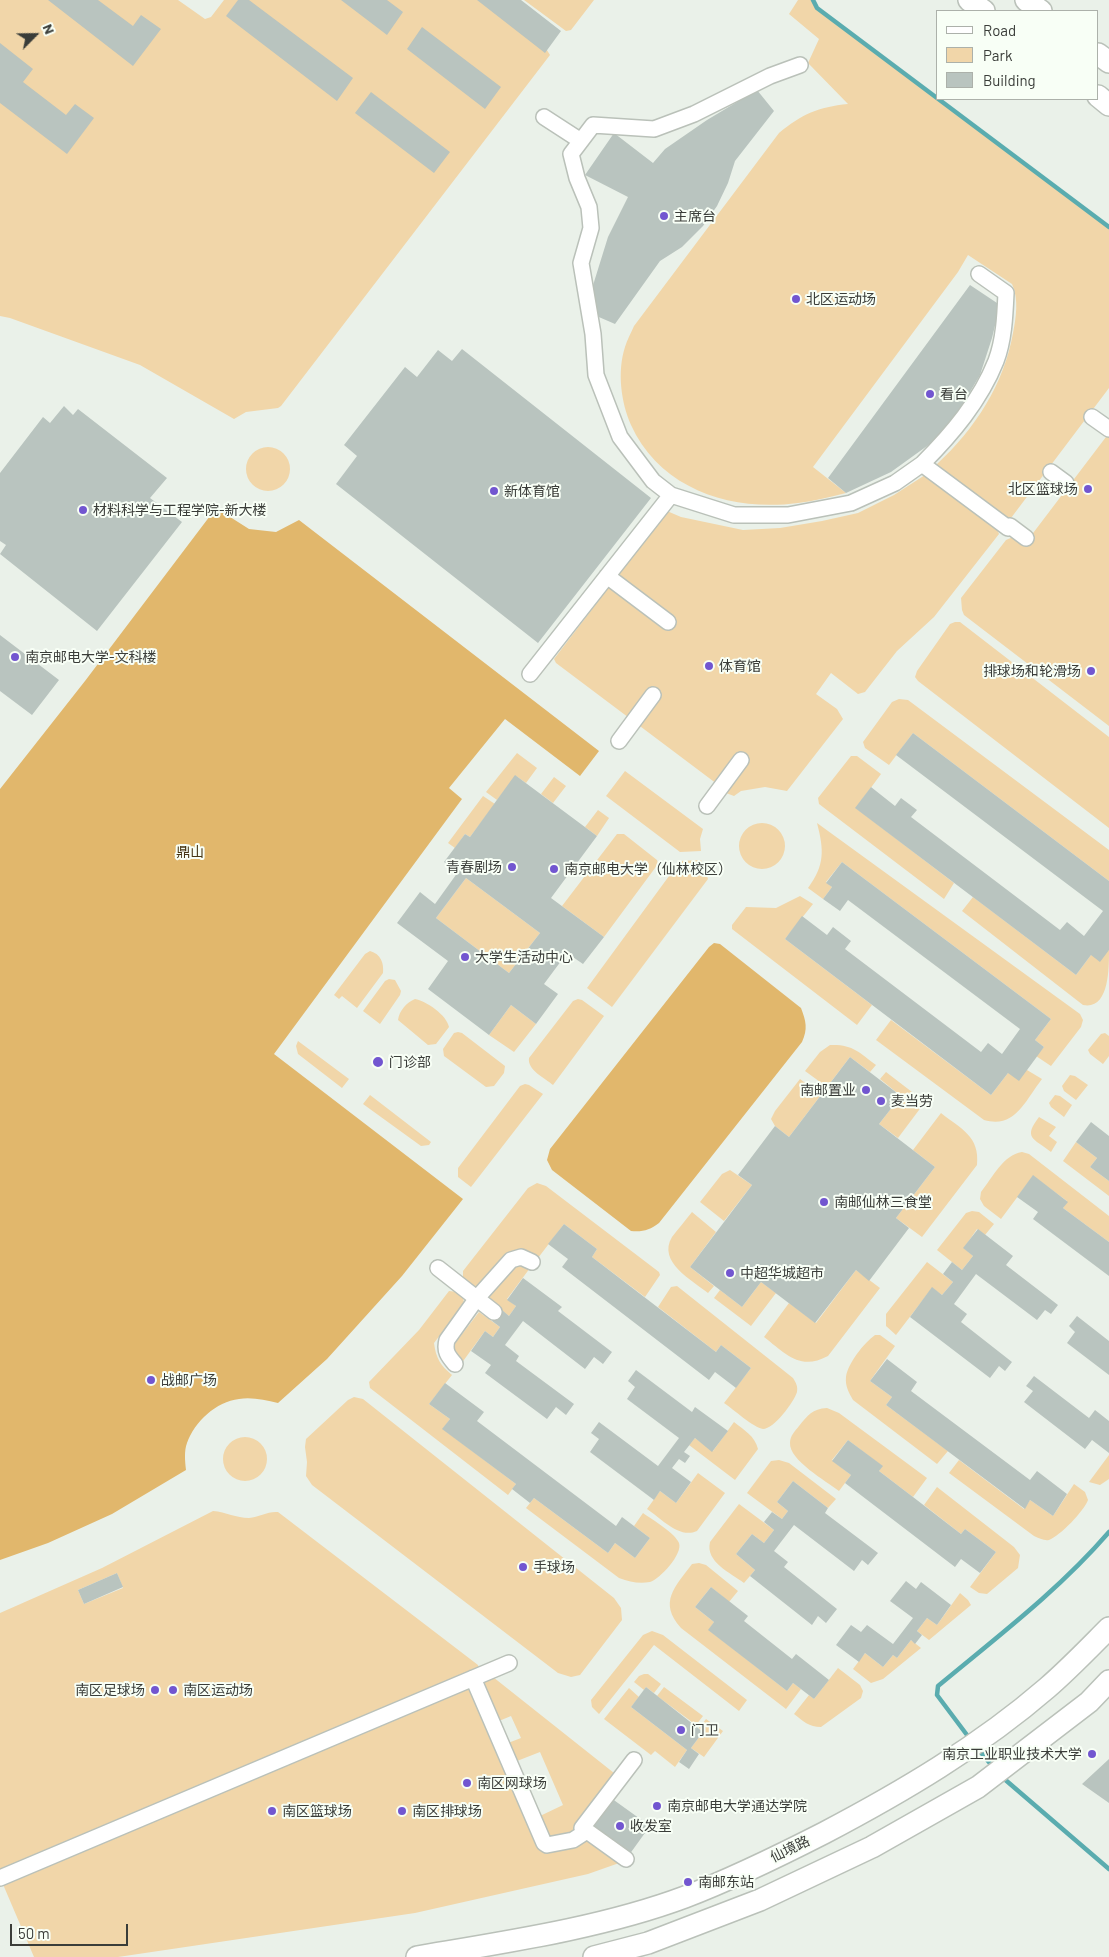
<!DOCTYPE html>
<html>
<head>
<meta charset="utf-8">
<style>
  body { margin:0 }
  #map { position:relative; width:1109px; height:1957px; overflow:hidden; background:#eaf1e9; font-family:Barlow,sans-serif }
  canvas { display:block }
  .legend { position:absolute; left:936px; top:10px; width:162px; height:90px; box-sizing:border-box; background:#f8fff6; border:1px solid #acb1aa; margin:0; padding:6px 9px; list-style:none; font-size:15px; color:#3a3d39 }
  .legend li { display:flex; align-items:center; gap:10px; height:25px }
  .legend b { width:25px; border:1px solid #acb1aa }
  .north { position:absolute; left:10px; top:10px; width:50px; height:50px; -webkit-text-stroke:4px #f8fff6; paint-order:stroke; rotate:67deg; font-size:14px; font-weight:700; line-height:20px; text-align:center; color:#3a3d39 }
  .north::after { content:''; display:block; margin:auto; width:18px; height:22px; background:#3a3d39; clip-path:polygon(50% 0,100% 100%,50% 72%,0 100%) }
  .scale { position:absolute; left:10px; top:1924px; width:118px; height:22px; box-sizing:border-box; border:2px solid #3a3d39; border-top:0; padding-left:6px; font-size:15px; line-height:18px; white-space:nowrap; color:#3a3d39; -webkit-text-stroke:4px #f8fff6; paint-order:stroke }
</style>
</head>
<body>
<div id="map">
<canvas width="1109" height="1957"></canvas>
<ul class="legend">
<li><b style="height:6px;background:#fff"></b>Road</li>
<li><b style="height:14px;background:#f1d6a9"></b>Park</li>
<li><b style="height:14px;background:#b9c4bf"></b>Building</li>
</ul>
<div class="north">N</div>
<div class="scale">50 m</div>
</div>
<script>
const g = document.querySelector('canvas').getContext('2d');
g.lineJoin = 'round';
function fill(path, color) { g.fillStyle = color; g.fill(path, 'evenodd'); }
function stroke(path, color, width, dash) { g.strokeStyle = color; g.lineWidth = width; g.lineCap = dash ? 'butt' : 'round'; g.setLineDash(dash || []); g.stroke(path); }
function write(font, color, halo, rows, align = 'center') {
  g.font = font + ' Barlow,"Noto Sans SC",sans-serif'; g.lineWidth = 4; g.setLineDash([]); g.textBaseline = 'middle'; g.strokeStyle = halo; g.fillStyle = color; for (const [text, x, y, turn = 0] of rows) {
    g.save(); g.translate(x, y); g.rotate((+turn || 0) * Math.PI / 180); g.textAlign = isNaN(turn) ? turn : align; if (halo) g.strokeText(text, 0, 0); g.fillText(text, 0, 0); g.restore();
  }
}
const green = new Path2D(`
  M0,0H178L205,19L211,17L224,0H485L545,47L550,55L281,406L278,408L246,412L234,419L140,365L10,318L0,316Z
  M524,0H594L571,30L566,31Z
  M798,0H813L817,8L1109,227V388L1011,518L1008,519L937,466V464C975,429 1004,384 1013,333C1016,318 1019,299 1012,284L968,255L958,272L813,467L846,493C830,497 814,501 798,503C731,512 660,489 631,425C621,402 617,372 625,347C627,340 631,333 634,326L779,133C802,114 818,107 848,104L808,63L819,39L789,14Z
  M1109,433V726L964,615L962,610L961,598L1006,540L1013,537L1024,545Z
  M246 469a22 22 0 1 1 44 0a22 22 0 1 1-44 0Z
  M925,475L997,529L999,534L934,617L897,651L865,692L858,694L831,673L816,694L837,709L843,719L787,791L765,787L741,791L734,796L726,793L717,784L556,663L554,659L667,511L681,517L743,530L780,528L822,521L858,513L894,495Z
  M955,622H960L1109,737V828L918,681L915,677L917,671L950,624Z
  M899,699L908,700L1109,850V881L913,733L889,765L865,748L863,742L892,702Z
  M517,753L537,768L526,783L516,776L497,800L486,792Z
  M851,756H857L881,774L856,808L954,883L944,899L819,804L818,798Z
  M625,771L703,829L700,839L701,851L680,852L606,796Z
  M554,777L566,786L553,803L541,794Z
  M483,796L495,804L470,837L465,834L455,848L448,843Z
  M598,810L609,818L597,836L585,827Z
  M817,823L1080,1014L1083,1020L1081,1027L1051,1066L1036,1056L1044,1047L1035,1040L1051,1019L842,862L826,882L832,887L823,899L808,888C825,865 824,850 817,823Z
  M739 846a23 23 0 1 1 46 0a23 23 0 1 1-46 0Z
  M617,834H624L657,860L658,864L604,937L562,906Z
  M701,860L708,879L612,1007L587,988L680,861Z
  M466,878L540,933L509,973L436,918Z
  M800,896L813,904L785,939L872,1005L857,1025L732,929V925L746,907L776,908Z
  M973,897L1076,975L1091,955L1109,950C1109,970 1109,1010 1083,1005L962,911Z
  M370,951C381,954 384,963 383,973L357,1008L342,996L339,999L334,995L365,954Z
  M389,979L395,980L401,991L400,995L380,1024L363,1011L385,981Z
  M415,999C426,1001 447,1015 449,1027L436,1044L428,1045L398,1020C399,1011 407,1002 415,999Z
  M578,999L582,1000L604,1016L553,1085C545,1078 527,1070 529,1058L573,1001Z
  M511,1005L536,1024L514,1052L489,1035Z
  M891,1020L991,1095L1008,1073L1027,1070L1042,1079C1025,1101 1015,1129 984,1120L876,1040Z
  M458,1032L462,1033L505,1066L504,1073L494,1086L486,1087L444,1056L443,1049L454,1033Z
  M1105,1033L1109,1036V1056L1103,1064L1090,1054L1088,1050L1101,1034Z
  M298,1041L349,1079L342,1088L298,1054L296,1046Z
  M830,1045C852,1044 859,1052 876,1065L870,1072L850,1057L827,1087L805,1071L820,1052Z
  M886,1072L925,1102L898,1138L879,1124L901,1096L880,1079Z
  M1070,1075L1075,1076L1088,1085L1076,1100L1064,1091L1062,1086Z
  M800,1079L821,1095L789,1137L775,1126L771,1119L775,1111Z
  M525,1084L529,1085L543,1094L471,1187L458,1177V1168L520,1086Z
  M370,1095L431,1142L429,1145L421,1146L363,1104Z
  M1055,1095L1060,1096L1072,1105L1064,1117L1051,1107L1049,1103Z
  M941,1113C961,1129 980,1136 977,1165L922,1237L896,1218L935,1167L913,1150Z
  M1039,1117L1056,1127L1049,1136L1057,1142L1051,1152C1033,1138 1023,1138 1039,1117Z
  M1076,1142L1097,1158L1090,1167L1109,1181V1196L1063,1161Z
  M1022,1152L1029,1154L1109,1216V1242L1063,1208L1067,1201L1033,1176L1001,1219L984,1206L980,1199L981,1192C993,1177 1003,1155 1022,1152Z
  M730,1170L752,1185L724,1221L700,1202L722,1174Z
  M537,1183L546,1186L659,1272L660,1275L645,1297L592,1257L597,1249L564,1224L538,1258L522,1251L479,1286L472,1287L463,1278V1271L528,1188Z
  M972,1211L979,1212L994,1224L985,1235L977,1229L964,1248L973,1256L962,1270L937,1250L966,1213Z
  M692,1212L716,1232L690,1267L714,1286L708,1293C692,1280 657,1262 672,1237C678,1229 685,1221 692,1212Z
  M927,1262L953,1282L942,1295L932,1288L896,1335L886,1326V1314Z
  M517,1264L525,1265L530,1268L507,1299L516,1306L509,1316L488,1299L510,1270Z
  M856,1270L880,1288L828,1356C800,1371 786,1354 764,1337L789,1303L816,1323Z
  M761,1282L776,1293L751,1326L714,1298L720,1290L742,1307Z
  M677,1286L793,1378C796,1383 798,1386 797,1392C794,1402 774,1429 763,1429C754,1428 733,1409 724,1403L751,1368L721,1345L716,1352L658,1307L671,1287Z
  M449,1291L458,1292L463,1296L464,1304L434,1343C436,1358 440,1365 452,1375L429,1404L450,1419L443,1429L516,1484L508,1495L370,1388L369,1382L419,1330Z
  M479,1312L500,1327L493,1337L485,1331L461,1364L454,1354L453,1346Z
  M875,1335H880L895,1346L870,1381L892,1397L886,1405L948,1451L937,1464L853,1400C849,1393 845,1386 846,1377C848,1363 864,1343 875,1335Z
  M354,1397L363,1399L614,1598L621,1608L622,1620L580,1675L571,1677L558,1673L312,1485L306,1476L307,1462L305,1447L306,1439L348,1400Z
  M827,1408L839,1413L927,1478L913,1497L879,1471L882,1466L848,1440L832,1460L851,1475L839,1491C826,1481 789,1460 790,1443C790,1436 795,1431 799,1426C808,1415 812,1409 827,1408Z
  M734,1422C744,1430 755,1436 758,1449L735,1480L689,1445L695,1438L713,1451Z
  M223 1459a22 22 0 1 1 44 0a22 22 0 1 1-44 0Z
  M1109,1455V1479L1100,1485L1089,1482Z
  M779,1460L789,1463L836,1499L828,1508L793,1481L777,1502L788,1511L782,1519L747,1493L771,1461Z
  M959,1460L1024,1509L1030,1500L1053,1516L1074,1484L1085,1492L1088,1500C1084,1511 1060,1536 1049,1540C1044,1541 1039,1538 1034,1536L949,1473Z
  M698,1473L725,1493L697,1531C679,1539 662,1519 647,1509L660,1491L676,1503Z
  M937,1487L1014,1547L1020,1555L1018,1568L987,1594L979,1593L970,1587L996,1552L965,1529L961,1534L924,1505Z
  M534,1498L608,1553L615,1543L635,1558L650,1538L634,1526L643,1513C653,1520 675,1533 679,1543C683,1554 660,1579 650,1582C639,1584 630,1582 619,1578L526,1508Z
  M739,1504L774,1530L764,1543L752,1534L736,1554L755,1570L744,1583C731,1573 705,1562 710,1542Z
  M213,1511C226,1512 236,1518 249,1518C259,1517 268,1511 278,1512L478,1665L479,1668L0,1874V1613L102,1568ZM117,1573L123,1588L84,1604L78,1590Z
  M699,1563L706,1565L738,1591L729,1602L711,1587L695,1607L714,1622L709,1630L787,1691L793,1683L801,1689L786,1709L681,1628C658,1602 675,1587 692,1564Z
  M960,1593L968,1600L971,1605L929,1640L917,1631L927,1618L937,1625Z
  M652,1631L663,1635L747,1700L739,1711L654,1645L599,1714L592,1707L591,1700L643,1635Z
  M911,1640L921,1648L883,1679L871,1683L853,1669L865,1653L883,1667L893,1655L897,1658Z
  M838,1668L860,1685L863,1691L861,1698L821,1727C809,1727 803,1721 794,1714L809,1695L814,1699Z
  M644,1674H648L661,1684L654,1693L646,1687L644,1690L634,1682L639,1676Z
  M493,1677L614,1773L580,1829L569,1837L549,1839L540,1816L563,1805L540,1752L517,1761L508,1743L521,1738L511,1716L499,1721L482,1680Z
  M471,1686L540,1848L587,1836L622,1862L588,1874L415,1913L118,1957H34L2,1882Z
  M664,1687L703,1716L696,1725L657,1696Z
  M629,1688L639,1697L631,1707L687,1750L675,1767L655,1751L651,1755L604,1719Z
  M706,1719L723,1731L704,1757L691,1748L703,1732L699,1728Z`);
const forest = new Path2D(`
  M216,508L249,529L276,532L299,520L599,751L580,776L505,719L449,788L462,799L274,1054L463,1199L402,1276L327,1359L278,1403C265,1400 252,1397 239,1399C216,1402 195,1421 187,1443C184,1451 185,1461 186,1470L112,1514L48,1543L0,1560V789L85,681Z
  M714,943L720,944L801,1008C806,1021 808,1029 802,1042L659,1223C650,1230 643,1232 631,1231L552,1170L547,1160L550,1149L709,947Z`);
const stream = new Path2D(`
  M813,0L817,8L1109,227
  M970,1739L937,1695L938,1686C997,1637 1059,1590 1109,1532
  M978,1749L994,1768
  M1002,1777L1109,1869`);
const building = new Path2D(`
  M48,0H98L133,26L141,15L161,29L133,66Z
  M238,0H249L353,78L337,101L226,16Z
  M341,0H387L403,12L387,35Z
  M477,0H521L561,31L545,53Z
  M422,27L501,87L485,109L407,49Z
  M0,43L33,69L23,82L66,115L75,104L94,118L67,154L0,103Z
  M757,90L774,111L735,161L728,183L717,206L703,226L682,247L660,261L615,324L585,311L608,237L628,197L585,175L614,133L653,163L665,149L707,120Z
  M371,92L450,152L434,173L355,113Z
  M970,285L1000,305L992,338L980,375L958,412L934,441L891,472L846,493L828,478Z
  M462,349L651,498L538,643L336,484L357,456L344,445L405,367L417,377L438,350L452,361Z
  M64,406L73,415L78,409L167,478L150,498L182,522L97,631L0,554L6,545L0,541V473L43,417L50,423Z
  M0,635L59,680L32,715L0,691Z
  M913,733L1109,881V950L1100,962L1091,955L1076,975L855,808L871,787L895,806L901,798L917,810L911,817L1060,930L1067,922L1084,936L1103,911L896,755Z
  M515,775L597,836L551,898L604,937L583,964L567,953L544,984L558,994L536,1024L511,1005L489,1035L428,989L448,961L397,923L420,892L435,904L458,872L444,862L465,834L470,837ZM466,878L540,933L509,973L436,918Z
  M842,862L1051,1019L1035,1040L1044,1047L1019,1081L1008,1073L991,1095L785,939L802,916L827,935L833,927L851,941L845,949L981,1052L988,1043L1002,1054L1020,1029L848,900L840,911L823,899L832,887L826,883Z
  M850,1057L901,1096L879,1124L935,1167L896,1218L909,1228L869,1281L856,1270L815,1323L761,1282L742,1307L690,1267L752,1185L738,1175L775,1126L789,1137Z
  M1091,1122L1109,1136V1181L1090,1167L1097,1158L1076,1142Z
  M1033,1175L1068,1202L1063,1208L1109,1242V1276L1033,1219L1038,1212L1017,1197Z
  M564,1224L597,1249L592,1257L716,1352L721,1345L751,1368L736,1388L715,1372L709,1380L562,1267L568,1259L548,1244Z
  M978,1229L1013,1256L1006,1265L1058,1305L1051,1314L1045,1310L1037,1320L976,1274L954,1304L967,1314L961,1322L1012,1362L1005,1371L999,1366L990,1378L910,1317L932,1287L942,1295L953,1282L943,1274L952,1262L962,1270L973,1256L963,1248Z
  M523,1278L562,1307L558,1311L612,1352L603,1364L594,1357L585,1369L523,1321L505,1345L519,1356L516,1361L574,1404L566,1415L556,1407L547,1419L485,1373L491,1365L471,1351L485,1331L493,1337L500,1327L492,1321L501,1309L509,1316L516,1306L507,1300Z
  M1077,1316L1109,1341V1375L1067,1343L1075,1332L1069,1326Z
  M887,1359L917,1382L911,1391L1030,1480L1037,1471L1067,1494L1053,1516L1030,1500L1025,1509L886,1405L892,1397L870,1381Z
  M636,1370L692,1412L695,1407L728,1431L712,1452L695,1438L684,1452L690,1456L685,1463L679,1459L672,1468L691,1482L676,1503L660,1491L654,1500L590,1452L599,1439L591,1433L599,1422L658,1466L679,1438L627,1399L635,1387L628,1381Z
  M1034,1376L1089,1418L1095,1410L1109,1421V1453L1092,1440L1085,1449L1024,1402L1033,1391L1026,1386Z
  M445,1383L484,1412L477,1421L616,1526L622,1517L650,1538L635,1558L615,1543L608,1553L534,1498L530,1503L512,1489L516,1484L442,1429L450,1419L429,1404Z
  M848,1440L883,1466L879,1471L913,1497L961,1534L965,1529L996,1552L980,1573L961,1559L955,1567L845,1483L851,1475L832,1461Z
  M793,1481L828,1508L825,1513L878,1553L868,1565L862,1560L854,1571L794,1525L774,1551L788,1562L784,1567L837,1609L826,1623L818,1616L812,1625L750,1576L755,1570L736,1554L752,1534L764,1543L774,1530L764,1522L772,1512L782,1519L788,1511L777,1502Z
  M117,1573L123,1587L84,1604L78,1590Z
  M906,1581L916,1589L921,1582L951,1605L937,1625L927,1618L917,1631L922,1635L915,1644L911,1640L897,1658L893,1655L883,1667L865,1653L859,1662L836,1645L851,1625L861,1632L867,1625L893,1644L913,1618L890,1601Z
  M711,1587L748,1616L744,1621L792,1659L796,1654L829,1680L814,1699L793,1683L787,1691L708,1630L714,1622L695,1607Z
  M646,1687L703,1732L691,1748L699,1754L689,1769L679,1762L687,1750L631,1707Z
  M1109,1759V1803L1082,1784Z
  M611,1798L650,1826L629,1855L590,1826Z`);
const street = new Path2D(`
  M544,117L581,141
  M1092,417L1109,429
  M922,464C952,434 980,401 996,361C1004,340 1005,315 1006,293L979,274
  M1051,472L1066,483
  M671,495L653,481L620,437L596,375L593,334L581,263L591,228L589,207L577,178L571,154L593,125L654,129L694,114L770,76L800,65
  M1010,526L1026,538
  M607,576L668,622
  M530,674L671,495L734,515H788L851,503L895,483L922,464L1008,528
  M619,741L653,695
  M707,806L741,760
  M438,1268L494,1312
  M455,1364C448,1356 444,1351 447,1340L477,1298L511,1260L521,1257L532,1262
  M473,1678L544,1843L547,1845L573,1840L587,1831L626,1859
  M587,1831L582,1828L634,1760
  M0,1878L509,1663`);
const secondary = new Path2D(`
  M969,0L984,11
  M1026,0L1041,11
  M1098,54L1109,62
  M1098,96L1109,105
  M417,1957C505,1942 602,1928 685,1897C732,1879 779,1856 824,1833C902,1792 980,1746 1047,1688C1069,1669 1089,1648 1109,1628
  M594,1957L648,1943L760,1900L872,1847L978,1787L1089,1702L1109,1681`);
const markers = [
  [664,216,5,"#7256d0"],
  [796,299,5,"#7256d0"],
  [930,394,5,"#7256d0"],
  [1088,489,5,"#7256d0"],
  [494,491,5,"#7256d0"],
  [83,510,5,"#7256d0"],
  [15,657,5,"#7256d0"],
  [709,666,5,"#7256d0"],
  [1091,671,5,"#7256d0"],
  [512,867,5,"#7256d0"],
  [554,869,5,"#7256d0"],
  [465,957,5,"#7256d0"],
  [378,1062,6,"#7256d0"],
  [866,1090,5,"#7256d0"],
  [881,1101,5,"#7256d0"],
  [824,1202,5,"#7256d0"],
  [730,1273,5,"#7256d0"],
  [151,1380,5,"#7256d0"],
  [523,1567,5,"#7256d0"],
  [155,1690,5,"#7256d0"],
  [173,1690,5,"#7256d0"],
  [681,1730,5,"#7256d0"],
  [1092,1754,5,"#7256d0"],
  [467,1783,5,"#7256d0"],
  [657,1806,5,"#7256d0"],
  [272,1811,5,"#7256d0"],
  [402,1811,5,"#7256d0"],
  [620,1826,5,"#7256d0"],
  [688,1882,5,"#7256d0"]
];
const poiNames = [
  ["主席台",674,216],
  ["北区运动场",806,299],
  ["看台",940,394],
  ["北区篮球场",1078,489,"right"],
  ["新体育馆",504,491],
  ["材料科学与工程学院-新大楼",93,510],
  ["南京邮电大学-文科楼",25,657],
  ["体育馆",719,666],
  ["排球场和轮滑场",1081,671,"right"],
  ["青春剧场",502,867,"right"],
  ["南京邮电大学（仙林校区）",564,869],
  ["大学生活动中心",475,957],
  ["门诊部",389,1062],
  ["南邮置业",856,1090,"right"],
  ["麦当劳",891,1101],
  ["南邮仙林三食堂",834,1202],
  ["中超华城超市",740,1273],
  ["战邮广场",161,1380],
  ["手球场",533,1567],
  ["南区足球场",145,1690,"right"],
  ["南区运动场",183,1690],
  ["门卫",691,1730],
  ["南京工业职业技术大学",1082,1754,"right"],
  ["南区网球场",477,1783],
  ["南京邮电大学通达学院",667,1806],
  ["南区篮球场",282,1811],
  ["南区排球场",412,1811],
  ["收发室",630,1826],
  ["南邮东站",698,1882]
];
const parkNames = [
  ["鼎山",190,852]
];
const streetNames = [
  ["仙境路",790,1849,-26]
];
fill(green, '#f1d6a9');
fill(forest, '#e1b76c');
stroke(stream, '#5aacaf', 4.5);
fill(building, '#b9c4bf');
stroke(street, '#bac1b9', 18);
stroke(secondary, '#bac1b9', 24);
stroke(street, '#fff', 15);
stroke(secondary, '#fff', 21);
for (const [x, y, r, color] of markers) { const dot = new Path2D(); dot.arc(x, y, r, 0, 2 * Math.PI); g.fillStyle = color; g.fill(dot); stroke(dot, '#f8fff6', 2); }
write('14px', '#3a3d39', '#f8fff6', poiNames, 'left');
write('14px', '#463514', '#f8fff6', parkNames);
write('14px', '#3a3d39', '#f8fff6', streetNames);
</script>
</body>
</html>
